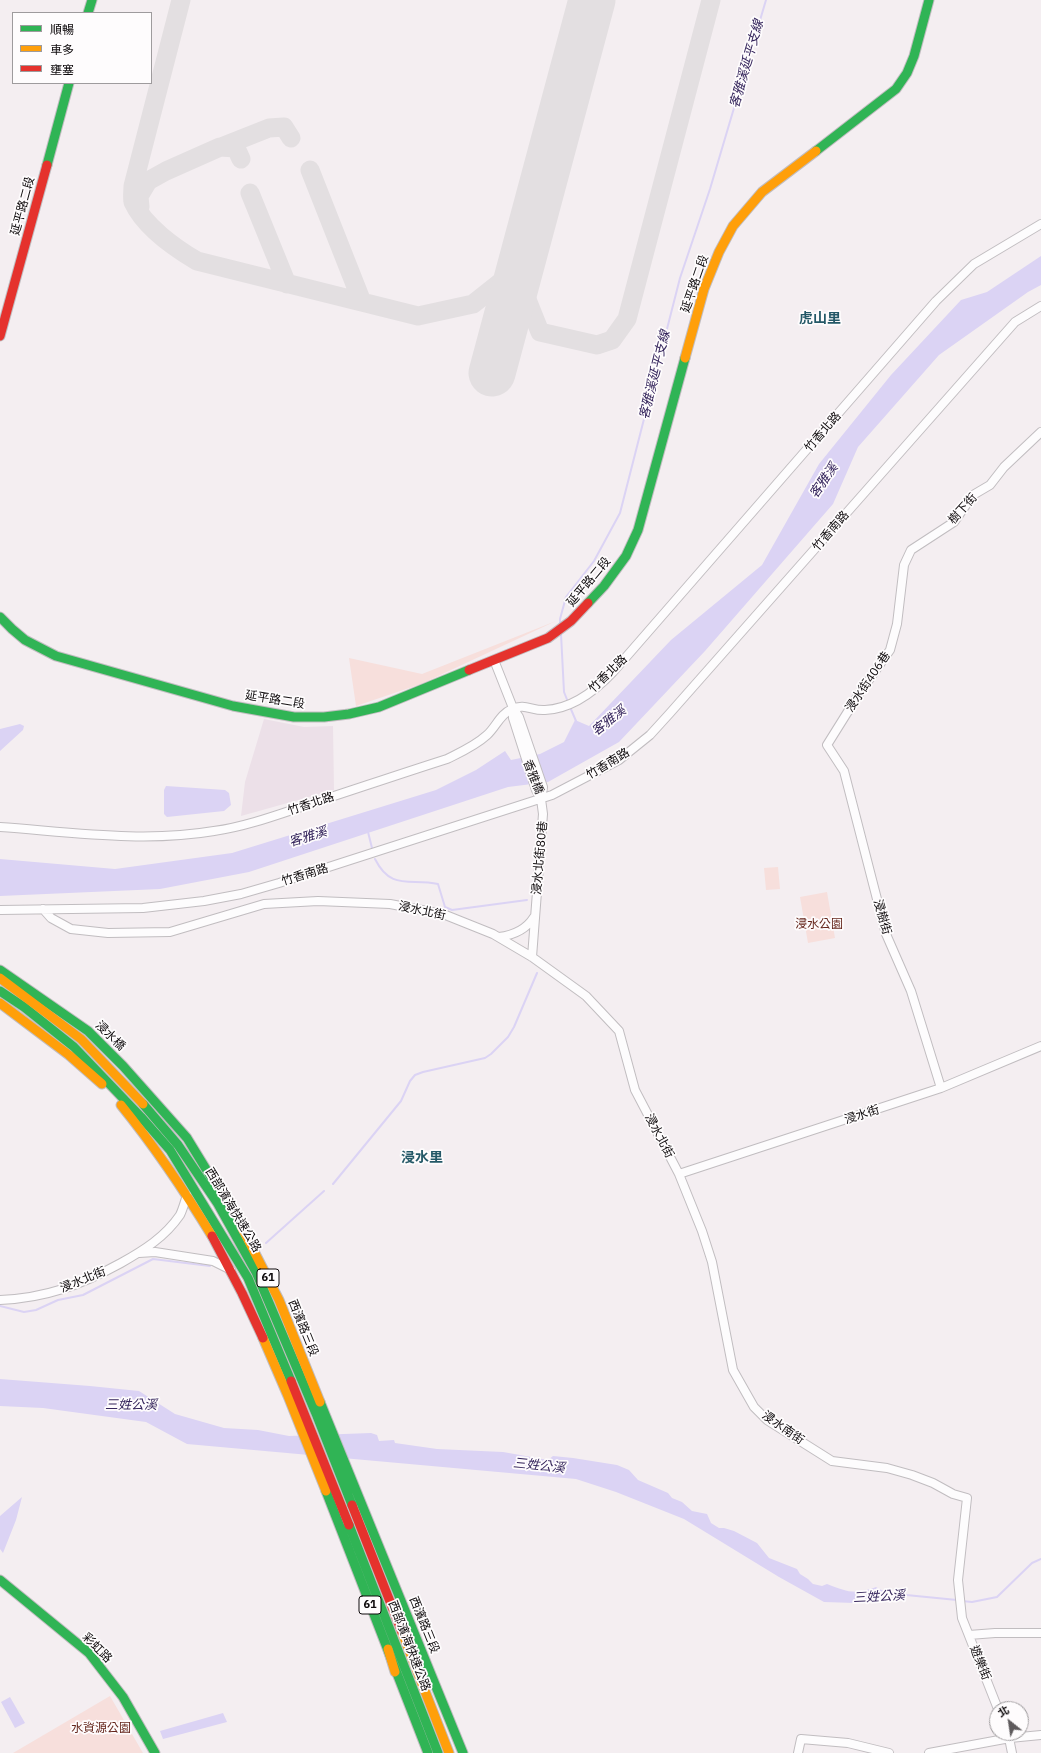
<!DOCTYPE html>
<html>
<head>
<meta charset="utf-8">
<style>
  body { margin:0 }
  #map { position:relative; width:1041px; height:1753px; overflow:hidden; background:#f4eef1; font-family:"IBM Plex Sans","Noto Sans TC",sans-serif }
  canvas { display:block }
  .legend { position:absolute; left:12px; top:12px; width:140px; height:72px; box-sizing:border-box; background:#fefcfd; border:1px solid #9e9b9d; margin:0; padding:5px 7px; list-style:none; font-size:12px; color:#0e0a0c }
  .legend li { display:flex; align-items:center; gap:8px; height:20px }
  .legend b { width:20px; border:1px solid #9e9b9d }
  .north { position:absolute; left:989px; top:1701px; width:40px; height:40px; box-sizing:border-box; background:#fefcfd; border:1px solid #9e9b9d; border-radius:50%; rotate:330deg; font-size:11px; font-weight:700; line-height:16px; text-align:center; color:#0e0a0c }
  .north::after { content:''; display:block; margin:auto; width:14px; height:18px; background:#5e5a5c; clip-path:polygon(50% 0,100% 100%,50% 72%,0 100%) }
</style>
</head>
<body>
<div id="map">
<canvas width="1041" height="1753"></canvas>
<ul class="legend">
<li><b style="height:5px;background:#30b455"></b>順暢</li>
<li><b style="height:5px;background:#ff9f0a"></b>車多</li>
<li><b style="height:5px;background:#e5322d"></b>壅塞</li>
</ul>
<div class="north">北</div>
</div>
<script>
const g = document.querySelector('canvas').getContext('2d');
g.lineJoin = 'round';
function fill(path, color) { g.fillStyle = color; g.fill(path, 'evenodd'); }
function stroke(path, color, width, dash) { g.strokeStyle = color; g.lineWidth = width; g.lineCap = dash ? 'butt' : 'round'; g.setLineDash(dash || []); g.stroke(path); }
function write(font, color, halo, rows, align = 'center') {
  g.font = font + ' "IBM Plex Sans","Noto Sans TC",sans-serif'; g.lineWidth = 3.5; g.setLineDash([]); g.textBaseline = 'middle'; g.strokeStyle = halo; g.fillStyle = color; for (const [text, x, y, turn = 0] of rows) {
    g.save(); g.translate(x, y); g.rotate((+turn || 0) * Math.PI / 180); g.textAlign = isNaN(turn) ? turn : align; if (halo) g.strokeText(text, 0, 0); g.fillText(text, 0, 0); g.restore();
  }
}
const built = new Path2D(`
  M264,719L304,727L333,726L334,790L241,816L245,782Z`);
const green = new Path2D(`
  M556,621L421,684L356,706L349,658L422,674Z
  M778,867L780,889L766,890L764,868Z
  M827,892L835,938L808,943L800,897Z
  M110,1696L143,1753H13Z`);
const water = new Path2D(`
  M1041,256V285L1028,292L939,355L858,447L833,504L705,651L619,742L548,782L508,787L249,872L160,889L0,896V859L115,869L232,853L436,790L476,770L505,751L511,760L540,754L564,742L575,720L589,726L671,640L762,565L819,464L891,375L961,300L987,292Z
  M20,724L24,726L23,730L0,751V729Z
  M166,786L225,790L229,793L231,805L224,811L167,817L164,814V790Z
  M0,1379L90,1386L139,1391L175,1414L224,1428L258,1430L289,1436L371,1433L377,1435L379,1441L394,1440L395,1443L437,1449L503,1452L548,1460L553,1456L573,1458L617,1465L629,1470L638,1480L668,1493L672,1498L682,1502L692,1511L707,1514L711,1523L719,1528H724L734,1531L757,1543L769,1558L797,1569L800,1574L808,1579L813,1584L822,1586L827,1584C848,1592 854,1595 876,1587C883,1592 893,1592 902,1596L855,1603L824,1602L779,1577L684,1519L616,1492L576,1479L187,1444L146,1422L43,1408L0,1406Z
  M22,1497L16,1520L3,1553L0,1549V1516Z
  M10,1697L25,1723L15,1728L1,1702Z
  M223,1713L227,1722L163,1739L160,1731Z`);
const stream = new Path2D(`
  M560,623V619L566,597L594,561L620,513L680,278L710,189L766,0
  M561,634L564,692L568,702
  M570,707L576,721
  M368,832L372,848
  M375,859C391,891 410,878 438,884L445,907L452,910L527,900
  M333,1184L401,1101L410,1081L415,1075L423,1072L485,1058L491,1054L508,1037L514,1027L537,973
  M266,1243L324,1191
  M0,1306L24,1312L36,1310L58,1300L83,1295L153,1259L210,1266
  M896,1594L957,1600
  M962,1601L972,1602L997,1597L1032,1563L1041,1559`);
const taxiway = new Path2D(`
  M181,0L133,186C133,191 132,197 133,202C144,226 175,248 197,261L418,316L473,304L521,266
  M221,147L269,128L284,127L291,138
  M310,170L362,302
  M250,193L287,284
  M140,207L139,196L148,181L166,171L220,147L236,148L241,159
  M521,266L522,287L540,332L597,345L612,340L627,319L711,0`);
const runway = new Path2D(`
  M492,373L592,0`);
const street = new Path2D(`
  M494,660L513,708L519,717L543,787L541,799L543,814L532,957
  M513,708V718L536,790L541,799
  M0,827C70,832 144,843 214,831C249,826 282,813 316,802C359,788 403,773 447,759C461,752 475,746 487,735C496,727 500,714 512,709C525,703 532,711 545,710C572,709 595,691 613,672L936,301L974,264L1041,224
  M43,909L51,918L71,929L108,933L170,932L264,904L318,901L390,904L443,914L493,934L532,957L586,996L619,1031L635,1090L679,1174L702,1231L712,1262L733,1370L754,1407L767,1420L832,1461L887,1468L912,1475L933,1483L953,1494L967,1498L958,1580L962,1618L998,1709
  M0,910L143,908L204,901L241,894L279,883L552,795L619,760L650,735L670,713L1015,322L1041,306
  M499,937C514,935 526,930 534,917
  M941,1088L911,991L886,934L844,771L827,745L857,697L890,650L897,624L904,565L911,550L954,522L973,495L990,485L1004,467L1041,432
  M679,1174L941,1088L1041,1046
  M139,1253L155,1252L213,1261L231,1270
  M0,1300C46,1298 81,1285 121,1263C144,1250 165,1237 180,1215C183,1209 185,1201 187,1195
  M969,1635L995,1633H1041
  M1008,1733L1012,1753
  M798,1753L801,1739L848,1743L889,1753
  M929,1753L1010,1738L1041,1735`);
const fast = new Path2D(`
  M88,13L92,0
  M816,151L896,89L907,73L914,56L929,0
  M47,165L69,83
  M588,603L604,586L626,556L638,530L685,358
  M0,617L12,629L25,640L56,656L233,706L294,717H324L349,714L379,707L469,670
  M0,970L88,1031L123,1066L187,1138L242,1228
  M0,991L24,1007L74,1047L141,1117L170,1150L248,1278L291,1381
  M143,1104L178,1145L218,1204L256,1272L317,1416L352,1505
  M320,1402L463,1753
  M326,1491L428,1753
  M349,1525L438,1753
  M0,1580L89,1653L123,1697L155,1753`);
const slow = new Path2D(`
  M685,358L704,289L719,252L733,226L762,192L816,151
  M0,978L81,1039L143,1104
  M0,1003L69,1055L102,1084
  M121,1105C155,1147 184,1190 212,1236
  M242,1228L279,1300L320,1402
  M263,1338L288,1396L326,1491
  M402,1632L449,1753
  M388,1649L395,1672`);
const jam = new Path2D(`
  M0,336L47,165
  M469,670L548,638L571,621L588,603
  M212,1236L242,1293L263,1338
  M291,1381L349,1525
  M352,1505L402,1632`);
const shields = [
  [268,1278,22],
  [370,1605,22]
];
const shieldNames = [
  ["61",268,1278],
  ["61",370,1605]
];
const streetNames = [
  ["延平路二段",23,206,-75],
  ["延平路二段",695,284,-71],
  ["竹香北路",823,432,-49],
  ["樹下街",963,509,-48],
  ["竹香南路",831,531,-49],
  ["延平路二段",589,582,-50],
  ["竹香北路",608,674,-44],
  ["浸水街406巷",868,682,-56],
  ["延平路二段",275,700,9],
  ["竹香南路",608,764,-31],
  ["香雅橋",533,777,69],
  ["竹香北路",311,804,-18],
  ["浸水北街80巷",540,858,-85],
  ["竹香南路",305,875,-17],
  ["浸水北街",422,911,12],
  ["浸樹街",882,917,74],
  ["浸水橋",110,1036,44],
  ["浸水街",862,1115,-18],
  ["浸水北街",659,1136,62],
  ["西部濱海快速公路",233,1210,59],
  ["浸水北街",83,1280,-22],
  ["西濱路三段",303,1328,68],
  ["浸水南街",783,1428,35],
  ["西濱路三段",424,1625,68],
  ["西部濱海快速公路",409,1646,69],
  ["彩虹路",97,1648,45],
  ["遊樂街",980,1663,68]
];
const parkNames = [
  ["浸水公園",819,925],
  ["水資源公園",101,1729]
];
const waterNames = [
  ["客雅溪延平支線",747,64,-74],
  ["客雅溪延平支線",655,375,-76],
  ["客雅溪",824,481,-55],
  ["客雅溪",609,721,-38],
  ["客雅溪",308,837,-17],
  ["三姓公溪",131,1405],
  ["三姓公溪",539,1466,6],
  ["三姓公溪",879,1597,-3]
];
const quarterNames = [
  ["虎山里",820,319],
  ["浸水里",422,1158]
];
fill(built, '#ece0e8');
fill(green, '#f7dfdc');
fill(water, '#dbd3f4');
stroke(stream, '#dbd3f4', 2);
stroke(taxiway, '#e3dfe1', 19);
stroke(runway, '#e3dfe1', 47);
stroke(street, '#c1bdc0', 10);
stroke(fast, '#c1bdc0', 11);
stroke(slow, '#c1bdc0', 11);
stroke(jam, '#c1bdc0', 11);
stroke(street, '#fdfcfd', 8);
stroke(fast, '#30b455', 9);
stroke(slow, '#ff9f0a', 9);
stroke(jam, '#e5322d', 9);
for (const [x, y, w] of shields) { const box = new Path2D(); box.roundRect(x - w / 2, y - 9, w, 18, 3); g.fillStyle = '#fefcfd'; g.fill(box); stroke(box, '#0e0a0c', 1); }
write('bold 11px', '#0e0a0c', null, shieldNames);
write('12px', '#0e0a0c', '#fefcfd', streetNames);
write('12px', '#65261c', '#fefcfd', parkNames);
write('italic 13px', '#35255c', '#fefcfd', waterNames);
write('bold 14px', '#245867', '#fefcfd', quarterNames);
</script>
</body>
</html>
